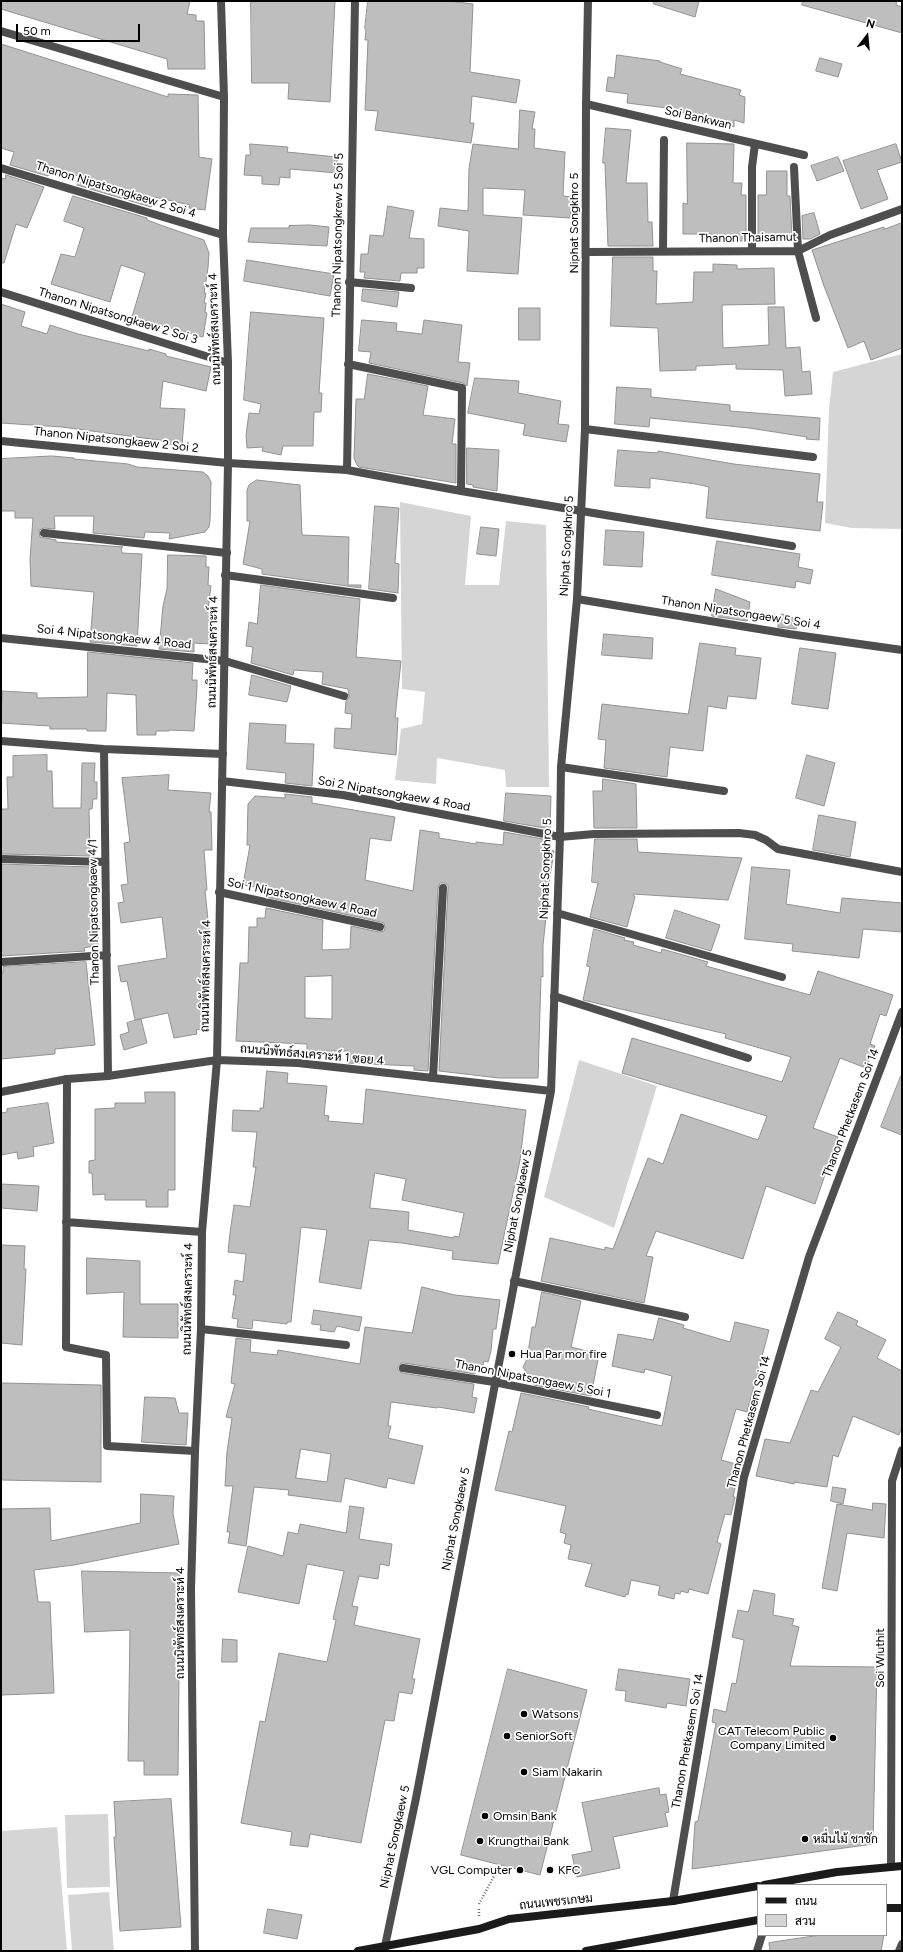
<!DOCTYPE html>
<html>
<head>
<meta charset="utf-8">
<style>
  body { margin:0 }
  #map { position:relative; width:903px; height:1952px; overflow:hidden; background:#fff; font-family:Figtree,Sarabun,sans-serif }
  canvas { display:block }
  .frame { position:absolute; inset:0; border:2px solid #000; pointer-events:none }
  .legend { position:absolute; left:757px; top:1884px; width:130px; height:52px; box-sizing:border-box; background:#fff; border:1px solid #999; margin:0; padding:5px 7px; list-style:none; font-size:12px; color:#000 }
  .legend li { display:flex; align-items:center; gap:8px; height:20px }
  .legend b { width:20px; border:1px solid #999 }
  .north { position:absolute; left:847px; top:16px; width:40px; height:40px; -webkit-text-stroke:3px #fff; paint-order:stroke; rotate:16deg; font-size:11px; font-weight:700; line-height:16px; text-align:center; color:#000 }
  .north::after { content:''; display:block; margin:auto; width:14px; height:18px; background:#000; clip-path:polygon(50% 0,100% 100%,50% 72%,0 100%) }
  .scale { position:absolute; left:16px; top:24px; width:124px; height:18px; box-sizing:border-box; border:2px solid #000; border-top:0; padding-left:5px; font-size:12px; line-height:14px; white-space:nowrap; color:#000; -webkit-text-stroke:3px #fff; paint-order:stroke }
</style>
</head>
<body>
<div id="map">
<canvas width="903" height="1952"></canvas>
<div class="frame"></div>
<ul class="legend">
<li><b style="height:5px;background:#1b1b1b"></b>ถนน</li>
<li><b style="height:11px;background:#d5d5d5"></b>สวน</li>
</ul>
<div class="north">N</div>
<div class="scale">50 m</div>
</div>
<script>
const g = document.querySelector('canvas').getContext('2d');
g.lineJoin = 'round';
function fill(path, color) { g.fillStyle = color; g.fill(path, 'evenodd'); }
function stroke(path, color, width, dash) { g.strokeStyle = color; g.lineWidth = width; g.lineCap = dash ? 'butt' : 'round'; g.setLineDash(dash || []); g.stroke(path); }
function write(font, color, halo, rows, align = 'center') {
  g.font = font + ' Figtree,Sarabun,sans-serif'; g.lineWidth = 3.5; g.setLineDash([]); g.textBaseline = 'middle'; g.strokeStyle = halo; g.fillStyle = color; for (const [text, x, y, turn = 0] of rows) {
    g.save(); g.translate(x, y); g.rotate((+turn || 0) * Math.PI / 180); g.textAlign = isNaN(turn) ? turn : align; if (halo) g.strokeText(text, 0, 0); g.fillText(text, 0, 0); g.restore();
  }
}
const green = new Path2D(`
  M902,354V529L852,528L825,523L829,409L833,372Z
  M400,502L471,516L465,585H499L506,521L546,525L549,787H506L505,770L437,758L436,784L395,780L401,729L422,724L425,692L402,689Z
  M579,1060L657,1086L614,1228L544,1197Z
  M108,1814L110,1887L67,1888L65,1815Z
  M57,1827L67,1951H1V1831Z
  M109,1892L114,1951H72L68,1895Z`);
const building = new Path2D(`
  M1,1H190L187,14L196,15V21H204L205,69H168L167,59L1,9Z
  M251,1H335L330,102L288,99L289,83H252Z
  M368,1H449L473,4L470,72L520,80L516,103L472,96L470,123H474L471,143L375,130L378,111L365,110L368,40H365L366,30L365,29Z
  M654,1H699L695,17L654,4Z
  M803,1H897L896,5L902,7V33L802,5Z
  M1,44L168,97V94L198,95L199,157L212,159L205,210L189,208L190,205L154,197L151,207L77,185L80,177L67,172L52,167L48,176L10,165L14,152L1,148Z
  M617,55L660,61V62L682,69L680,74L741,90L739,95L745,97L744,123L734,120V127L667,108L627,103L628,94L606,91L608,77L614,78Z
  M820,58L842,64L838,77L816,71Z
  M520,110L535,112L532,129H535L534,148L565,152L563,196L572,197L570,218L523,215L525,190L483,188V215L522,218L518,274L467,271L469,231L438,226L440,208L468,211L469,169L473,144L518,149Z
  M606,128L631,130L626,183H647L648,222H652L653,246H608L605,163H603Z
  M687,143L734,144L733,183H742L741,195H746V238H742V241L712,240V234H683V203L687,204Z
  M250,144L288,147L287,152L337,157V173L290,169V178L280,177L279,185L262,184V176L244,175L246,155H250Z
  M896,144L902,162L877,170L888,199L861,209L843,161Z
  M838,157L844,171L817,181L811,166Z
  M767,171H787V196H790L792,238H758V195H766Z
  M6,175L44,187L27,228L16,224L4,263H1V178L5,179Z
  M73,196L147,218V220L166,227L204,240L209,253L208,268L204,293H206L204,303H206L205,312L207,313L203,337L132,317L145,273L121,265L110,302L51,284L61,254L75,257L84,228L64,221Z
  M388,206L414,211L409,238L424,239V268H417V273H401L400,281L364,278L365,272H360L361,254H368L370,235L383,236Z
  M814,213L820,234L810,239H803L802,216Z
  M902,223V348L871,360L864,341L848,348L824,286L812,250L884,227V229Z
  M310,225L329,227L327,246L248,242L251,228H289V226Z
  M613,257H653V271H657L656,304L693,302L694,272H713V264L737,265V269L774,268L775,304L722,305L723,348L769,345L768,307H784L786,348L800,347L802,372L810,371L812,394L785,396L783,370L736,369V364L696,366V370L660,371L658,328L611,326Z
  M247,260L334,274L330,296L244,281Z
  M363,289L399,292L397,307L362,301Z
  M1,304L25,312L21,326L47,334L50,325L78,334L149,351V349L166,354V356L211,367L206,391L163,381L160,408L185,409L182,445L166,444V441L62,427L1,423Z
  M519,308H540V340H519Z
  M251,312L324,318L319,393H322L321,412H314L313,446H283L281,455L262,451L263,447L247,448L246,435L249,413L259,414L261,404L244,400Z
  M362,320L397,323L396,331L422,334L424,320L462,325L458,362L470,363L467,386L463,383L369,363L371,352L359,351Z
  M368,374L428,386L423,415L455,419L452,444H456V483L359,467L357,465L354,458L356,399H364Z
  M475,378L519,381L518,393L561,401L558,424L569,425L566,442L523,435L525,424L468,413Z
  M617,387L651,389V397L730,405V411L820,418L819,440L806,439L807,437L749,428L650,418L649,427L615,424Z
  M467,448L499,450L497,491L473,487V485L467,484Z
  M618,450L658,453V451L734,464L820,474L817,502H823L820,531L706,518L709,487L696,484L650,478V488L615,486Z
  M52,456L74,458V459L128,464L137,467L203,472L208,476L211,482L210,521L209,527L205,532L169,539L170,533L145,532L144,538L93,533L94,516H54L55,529L44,528L39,530L40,537L56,540V542L123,547L121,548L122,553L142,554L137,646L90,642L94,592L31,586L30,559L33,518H15V511H1V459Z
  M257,480L300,485L302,535L349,537L348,585H361V588L262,574V569L243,564L250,521H247V490L249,485Z
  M375,506L399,508L395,563L399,564L398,593L369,589Z
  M481,527L499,529L496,556L477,554Z
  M606,530L644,532L642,567L604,565Z
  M717,541L800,554L798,567L813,570L810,584L796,581L795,588L712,575Z
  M168,555L206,556V567H209L208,585L211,586L208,610H212L210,644L194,643V652L159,649L163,606L167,589Z
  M261,585L360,599L356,657L401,661L395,718H398L396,755L334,748L335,728L351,729L352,714L345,713L346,701L349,697L348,689L322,684L323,672L294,670L293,675L251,663L253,647L246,646L249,622L257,624Z
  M716,589L750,602L747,621L712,616Z
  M782,614L799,620L796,629L778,627Z
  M604,634L653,638L652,659L602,655Z
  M700,643L736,648L735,655L761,658L756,699L728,696L726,709L708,706L703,751L670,747L667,777L604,768L606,740L598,739L602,704L688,714Z
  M800,648L836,653L828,709L792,704Z
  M88,652L193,663L192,680H197V688L194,731L169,730V731H156V735H137L136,695L107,693L106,731H87V729H50V726L1,723L2,691L37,693V698L87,697Z
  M252,675L291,686L287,702L249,695Z
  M250,723L286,725L285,743L314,744L312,786L285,783L286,773L247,769Z
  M47,755V771H52L53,808H81L82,763H95L94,782H97V799H93L92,809H89L90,856L1,854V809H8L7,777H13V756Z
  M807,755L835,763L824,806L796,798Z
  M169,775L168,790L211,793L209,812H211L212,850H204L207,890H205L210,940H207L210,989H206L210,1018L205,1019L206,1028L196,1030L197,1034L174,1038L168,1013L135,1020L127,981L121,982L118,966L167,958L162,917L121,923L118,903L124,902L121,885L128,884L124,843L130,842L122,778Z
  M603,779L636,784L637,828H594L593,791H602Z
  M506,793L551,796L550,829L504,821Z
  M285,794L312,797V803L395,817L391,841L370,838L365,880L413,891L420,830L439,833V838L476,844V842L503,845L504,832L549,840V849L554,851L545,908H547L543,945V977L541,976L538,1078H499L439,1071L448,888V885L444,883H440L438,888L428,1071L414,1070V1066L348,1063V1051H307V1044L236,1041L240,963H248L249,927H257V918H265L266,908L323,920L322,950L350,949L351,926L379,932L384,931L385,928L384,923L381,922L266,897L267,889L243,885L250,845H247L248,804L255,796L285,798ZM332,976V1019L305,1018V977Z
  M819,815L856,822L850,857L813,850Z
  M595,839H637L638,852L742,858L728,900L633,894L635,897L627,927L590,917L598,883L592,882Z
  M2,864L90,867L91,908H94L95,928H98V945L84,948L85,951L2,956Z
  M752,867L790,870L786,904L840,913L842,898L902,903V932L863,929L859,958L792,951L793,944L745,939Z
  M675,910L720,925L711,951L666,938Z
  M594,929L625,938L624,940L634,942L633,945L661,953L662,949L708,962L706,966L810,995L818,971L893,995L886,1016L880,1014L870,1044L875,1046L866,1068L840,1058L813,1128L838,1137L815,1204L766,1186L743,1259L656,1231L646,1256L653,1257L644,1303L541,1281L550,1238L605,1250V1247L613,1249L648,1158L663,1164L681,1114L758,1140L767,1116L622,1073L632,1038L782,1082L791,1057L725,1038L726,1034L583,1000L590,967L587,966Z
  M86,962L95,1045L55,1049V1054L1,1059V973H3V967Z
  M141,1019L147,1043L124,1050L120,1035L129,1032L127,1023Z
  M267,1071L288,1073L287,1083L327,1086L324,1115L329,1116L328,1121L363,1124L366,1089L526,1110L520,1160L498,1264L452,1259L453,1251L402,1243L369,1240L361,1289L319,1282L327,1230L301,1227L291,1322H287V1324L253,1320L252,1329L237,1327L238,1319L232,1318L236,1295H233L235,1280L243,1282L246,1254L228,1252L230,1233L234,1205L250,1207L256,1167H253L257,1132L232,1131L233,1110L260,1111V1108H263ZM375,1173L406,1179L402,1200L464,1213L459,1237L454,1236V1238L408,1230L409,1212L370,1208Z
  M901,1076H902V1135L881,1127Z
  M145,1092H175V1190H168V1207H146V1200H105V1194L93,1195L92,1173H89V1161L95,1160V1109L115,1108V1103H145Z
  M48,1103L54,1143L33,1147L34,1156L18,1159L17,1152L1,1155V1113L7,1112V1109Z
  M1,1184L39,1186L37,1211L1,1208Z
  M1,1245L25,1246L24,1269H26L22,1345L1,1343Z
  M87,1258L140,1261V1304H178V1338L123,1337L124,1292L87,1294Z
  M422,1287L455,1295L500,1300L496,1329H493L491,1351L488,1362L484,1361L482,1370L476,1369L475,1374L404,1363H401L398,1367V1370L402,1373L474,1384L472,1397L477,1398L474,1413L438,1407L437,1408L391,1402L388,1426H391L388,1438L423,1446L414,1484L388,1478L386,1488L345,1478L341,1502L288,1495L289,1490L254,1487L246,1546L228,1543L230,1532H227L233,1486H225L227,1452L232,1418L226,1417L235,1384L231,1383L236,1338L251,1340L250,1352L277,1355L278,1350L360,1364L365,1327L412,1333ZM301,1449L331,1454L327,1482L296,1478Z
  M542,1292L581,1301L571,1347L599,1354L591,1396L534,1385L523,1367L527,1359L532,1327H535Z
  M314,1310L362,1317L359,1331L337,1326L334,1332L320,1330L321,1325L312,1324Z
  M838,1312L858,1321L856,1325L886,1340L877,1358L902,1371V1427L899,1435L853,1416L838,1457L833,1455L827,1487L794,1482V1484L756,1476L765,1439L790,1443L811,1390L818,1392L841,1347L825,1339Z
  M659,1318L684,1325L683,1328L730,1342L735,1322L769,1330L747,1412L736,1409L721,1460L740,1465L733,1497H735L731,1515L725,1514L717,1542L721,1544L708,1594L689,1589L688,1593L681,1591L680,1594L675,1593L674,1599L658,1595L660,1586L631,1580L628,1595L626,1594L625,1597L585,1586L592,1564L568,1559L571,1545L564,1543L566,1534L560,1532L566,1506L495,1490L509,1431L512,1432L521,1393L589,1407L588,1409L662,1426L672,1376L645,1369L644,1373L612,1366L618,1334L653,1340Z
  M1,1383L101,1385V1482L1,1480Z
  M145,1397L175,1398L179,1413H188L186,1445L142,1442Z
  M833,1487L846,1489L843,1504L831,1501Z
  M141,1494L174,1496L173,1514L179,1544L74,1565L34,1570L38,1602H50L54,1693L1,1695V1509L50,1508L51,1541L140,1523Z
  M873,1503L886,1504L884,1538L847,1533L837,1591L822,1588L837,1504L872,1510Z
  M350,1506L364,1508L359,1539L392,1544L389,1566L380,1564L378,1579L359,1576L352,1606L358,1607L354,1625L420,1639L412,1679H415L412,1694L399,1692L394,1721L385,1720L361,1843L310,1834L308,1847L290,1845L292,1832L241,1823L260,1721L265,1722L279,1653L327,1662L336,1620L333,1619L344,1571L307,1564L299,1604L238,1592L248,1546L283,1556L288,1532L298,1534L300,1524L346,1533Z
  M82,1571L180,1573L178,1775H144V1761H128L130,1630L85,1632Z
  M754,1590L775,1594L773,1615L794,1619L792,1625L799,1627L790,1666L877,1667L873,1844L692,1869L695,1822L698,1821L716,1723L712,1722L714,1709L726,1712L732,1683L736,1684L744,1640L732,1637L738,1610L748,1612Z
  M223,1639L237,1640V1662H222Z
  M508,1669L587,1690L540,1875L461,1855Z
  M619,1669L690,1679L686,1706L667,1703L666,1708L625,1701L626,1691L616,1690Z
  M659,1788L660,1795L666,1794L669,1812L665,1813L668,1826L613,1837L620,1868L577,1877L572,1855L592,1851L582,1803Z
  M171,1799L181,1927L120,1931L114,1837H116L114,1802Z
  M268,1909L302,1915L297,1939L264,1933Z
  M821,1935H884L881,1951H770L769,1943Z`);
const path = new Path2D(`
  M479,1904L500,1865
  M479,1916V1909`);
const minor = new Path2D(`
  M1,31L224,97
  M586,104L804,155
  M794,167L798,251L816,318
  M1,168L223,235
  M663,251L664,140
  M752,251V167L755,144
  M586,252L798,251L830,235L902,209
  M349,282L411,288
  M1,292L228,363
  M348,364L462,388L461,491
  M585,429L813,457
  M1,441L228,463L347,470L461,491L792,546
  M347,470L355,1
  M44,533L227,553
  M225,575L393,598
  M577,599L789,634L902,650
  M1,638L225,661L344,696
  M1,741L104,749L223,754
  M104,749L108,1076
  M561,767L724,791
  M222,781L343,795L560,837L594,834L739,833L755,835L766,840L778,849L902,872
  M3,859L105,862
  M219,892L380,927
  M557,913L782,977
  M1,962L107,955
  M554,996L748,1058
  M433,1078L443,888
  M67,1079L66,1347L106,1355L107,1446L195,1451
  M66,1222L202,1232
  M514,1281L685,1317
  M201,1329L346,1345
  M403,1368L494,1382L657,1415
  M891,1867L892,1481L902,1450
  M673,1901L744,1477L809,1257L902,1012
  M757,1951L762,1935
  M899,1951L902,1944`);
const tertiary = new Path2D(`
  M1,1092L67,1079L108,1076L217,1060L298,1063L551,1091
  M195,1951L191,1589L195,1451L201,1329L202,1232L217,1060L228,463V363L223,235L224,97L221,1
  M385,1951V1946L416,1798L551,1091L560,837L561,767L577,599L585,429L586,104L588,1`);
const secondary = new Path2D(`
  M764,1885L837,1872L902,1866
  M886,1908H902
  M358,1951L479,1929L509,1919L673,1901L758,1886
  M586,1951L758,1920`);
const markers = [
  [512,1354,4,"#000"],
  [524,1714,4,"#000"],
  [507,1736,4,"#000"],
  [833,1738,4,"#000"],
  [524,1772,4,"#000"],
  [485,1816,4,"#000"],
  [805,1839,4,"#000"],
  [480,1841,4,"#000"],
  [520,1870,4,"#000"],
  [550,1870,4,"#000"]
];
const streetNames = [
  ["Soi Bankwan",698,118,13],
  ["Thanon Nipatsongkaew 2 Soi 4",116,190,17],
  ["Niphat Songkhro 5",574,223,-90],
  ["Thanon Nipatsongkrew 5 Soi 5",338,235,-89],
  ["Thanon Thaisamut",748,238,-1],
  ["Thanon Nipatsongkaew 2 Soi 3",118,316,17],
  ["ถนนนิพัทธ์สงเคราะห์ 4",215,329,-92],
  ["Thanon Nipatsongkaew 2 Soi 2",116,440,6],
  ["Niphat Songkhro 5",567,546,-87],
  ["Thanon Nipatsongaew 5 Soi 4",741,613,9],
  ["Soi 4 Nipatsongkaew 4 Road",114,637,6],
  ["ถนนนิพัทธ์สงเคราะห์ 4",213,652,-89],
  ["Soi 2 Nipatsongkaew 4 Road",394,794,10],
  ["Niphat Songkhro 5",546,869,-88],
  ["Soi 1 Nipatsongkaew 4 Road",302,898,12],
  ["Thanon Nipatsongkaew 4/1",94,912,-91],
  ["ถนนนิพัทธ์สงเคราะห์ 4",206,976,-89],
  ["ถนนนิพัทธ์สงเคราะห์ 1 ซอย 4",312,1055,5],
  ["Thanon Phetkasem Soi 14",851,1113,-69],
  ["Niphat Songkaew 5",518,1201,-79],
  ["ถนนนิพัทธ์สงเคราะห์ 4",188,1299,-89],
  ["Thanon Nipatsongaew 5 Soi 1",533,1379,11],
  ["Thanon Phetkasem Soi 14",749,1422,-75],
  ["Niphat Songkaew 5",456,1519,-79],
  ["ถนนนิพัทธ์สงเคราะห์ 4",180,1623,-90],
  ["Soi Wiuthit",880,1658,-90],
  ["Thanon Phetkasem Soi 14",688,1741,-80],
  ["Niphat Songkaew 5",395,1837,-78],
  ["ถนนเพชรเกษม",556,1902,-6]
];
const poiNames = [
  ["Hua Par mor fire",520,1354],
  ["Watsons",532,1714],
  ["CAT Telecom Public",825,1731,"right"],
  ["Company Limited",825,1745,"right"],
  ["SeniorSoft",515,1736],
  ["Siam Nakarin",532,1772],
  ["Omsin Bank",493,1816],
  ["หมื่นไม้ ชาชัก",813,1839],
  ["Krungthai Bank",488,1841],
  ["VGL Computer",512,1870,"right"],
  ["KFC",558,1870]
];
fill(green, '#d5d5d5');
fill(building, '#bebebe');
stroke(building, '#929292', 1);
stroke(path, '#707070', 2.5, [1, 2]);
stroke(minor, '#4e4e4e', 8);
stroke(tertiary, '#4e4e4e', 8);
stroke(secondary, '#1b1b1b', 8);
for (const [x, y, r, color] of markers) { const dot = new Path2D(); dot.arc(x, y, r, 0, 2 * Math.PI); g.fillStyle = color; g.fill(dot); stroke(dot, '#fff', 1.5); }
write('12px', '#000', '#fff', streetNames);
write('12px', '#000', '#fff', poiNames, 'left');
</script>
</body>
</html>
